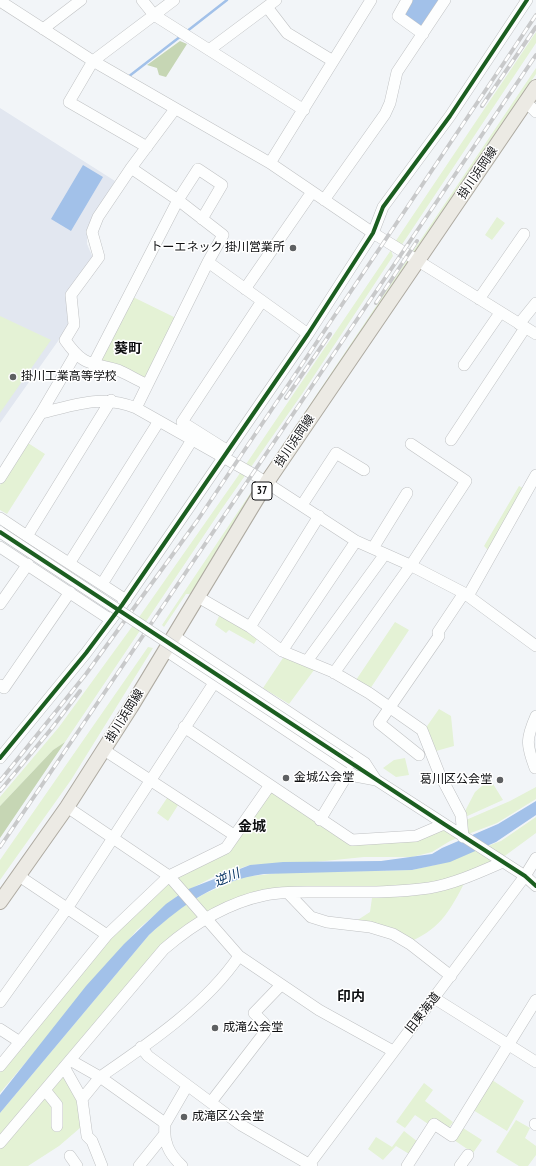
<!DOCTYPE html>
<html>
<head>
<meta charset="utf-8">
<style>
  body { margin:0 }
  canvas { display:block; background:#f2f5f8 }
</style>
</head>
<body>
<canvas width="536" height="1166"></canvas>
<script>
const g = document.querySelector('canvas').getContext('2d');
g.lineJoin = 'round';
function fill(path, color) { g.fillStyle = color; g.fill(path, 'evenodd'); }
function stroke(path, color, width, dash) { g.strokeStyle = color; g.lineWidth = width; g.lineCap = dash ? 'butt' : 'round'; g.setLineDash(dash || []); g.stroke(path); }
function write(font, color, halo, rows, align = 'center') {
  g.font = font + ' "PT Sans Narrow","Noto Sans JP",sans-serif'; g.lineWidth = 3; g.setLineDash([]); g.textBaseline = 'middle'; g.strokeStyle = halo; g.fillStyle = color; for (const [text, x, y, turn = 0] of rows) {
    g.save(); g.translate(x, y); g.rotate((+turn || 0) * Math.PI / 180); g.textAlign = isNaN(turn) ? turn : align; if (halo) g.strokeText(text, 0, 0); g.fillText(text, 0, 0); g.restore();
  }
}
const built = new Path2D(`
  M0,108L115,181L87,228V244L93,258L67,293L68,327L0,423Z`);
const green = new Path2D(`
  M536,32V43L401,246L395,242Z
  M536,68V74L190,594H186L164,627L162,625Z
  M497,217L505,223L492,240L485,235Z
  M391,250L393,256L302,394L221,510L65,742L53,750L0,806V797L59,727L142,613L238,476Z
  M133,297L176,318L145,378L101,361Z
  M0,316L51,340L0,413Z
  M28,443L45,454L7,514L0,510V485Z
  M519,486L525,489L490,552L484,546Z
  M206,603L260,634L254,644L229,630L226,633L215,625L219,616L204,607Z
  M395,622L409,630L370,689L356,680Z
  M148,647L153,648L71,780L0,880V860Z
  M287,652L317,666L289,704L263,688Z
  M439,709L451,716L454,746L436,751L425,729Z
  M405,758L409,775L396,777L383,768L394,760Z
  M490,779L503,800L463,818V815L475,792Z
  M536,787V799L497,823L450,841L432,852L412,857H364L315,862L250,865L213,877L177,896L137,930L0,1093V1067L104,941L168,881L230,848L268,794L274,790L343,838L351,846L438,832L510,801Z
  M169,795L180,802L168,821L157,813Z
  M536,817V833L487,869L427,886L264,892L184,930L0,1143V1113L149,935L177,910L204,894L243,877L279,873L412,870L439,864L501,841Z
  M465,882C450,910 442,927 412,941L350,925L370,912L372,898Z
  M64,1071L80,1099V1128L59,1146L28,1166H0V1149Z
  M492,1080L524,1101L507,1131L473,1110Z
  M424,1083L433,1090L425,1101L453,1122L448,1129L433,1119L428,1124L415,1115L405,1128L396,1122Z
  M516,1120L530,1128L525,1138L536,1146V1155L528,1166H519L496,1152Z
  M463,1128L482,1140L473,1153L454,1140Z
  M404,1131L418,1142L409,1154L396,1146L383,1160L368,1149L376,1137L392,1147Z`);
const forest = new Path2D(`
  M180,41L187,44L166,77L159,75L157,68L147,65Z
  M65,742L0,838V806L53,750Z`);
const water = new Path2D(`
  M412,0H440L423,25L419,26L403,14Z
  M83,165L103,177L71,231L51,219Z
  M536,801V815L496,842L450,862L412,870L264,874C215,881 185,903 149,935L0,1113V1095L86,986L124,944L166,904L186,890L250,865L283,862L381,861L432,854L442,848L498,824Z`);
const stream = new Path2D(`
  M186,32L227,0
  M128,77L181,36`);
const minor = new Path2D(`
  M142,0L154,15L304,110
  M407,0L398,16L423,34
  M0,1L93,61L270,163L373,233L536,334
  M267,7L287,33L333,61
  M43,29L81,0
  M209,50L276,0
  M526,102L536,112
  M147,147L69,102L93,61L174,0
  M270,163L371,0
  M131,168L98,217L92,232L99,257L71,295L74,325L65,340C84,367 90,362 118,370C127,374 137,380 146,384
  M324,200L385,114L390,103L397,72L445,0
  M208,262L308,334
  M245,289L312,192
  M479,299L524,234
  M519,324L536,303
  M93,365L178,200L198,169L222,185L202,219
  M464,365L500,313
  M111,400L27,536L126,600
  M136,408L208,262L223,235L178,200L131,168L175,109
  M41,413L75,355
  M451,440L525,328
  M228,451L182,422L262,301
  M0,478L41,413C76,405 101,394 136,408L253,474L356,541L410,565L464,593L536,646
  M302,505L336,453L364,470
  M0,518L27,536
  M0,547L111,620
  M373,548L407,493
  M70,562L159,421
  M102,584L192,440
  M468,596L536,475
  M198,597L250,627L282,651L333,672L369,693L422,730L439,773L461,815L463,837
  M0,604L28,564
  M250,627L319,516
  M174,636L365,763L376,780
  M165,650L355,776L376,780
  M282,651L356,541
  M307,661L385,554
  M334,673L411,565L466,481L411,444
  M0,685L4,688L70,592
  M536,716C526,739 526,744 535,768L536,767
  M184,727L270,785
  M104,750L234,835
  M419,755L379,723L439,636L438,632L464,593
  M0,758L86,653L122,605L308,334L373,233L383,207L450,116L527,0
  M370,776L525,876L536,886
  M67,807L169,876L239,956L319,1010L393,1051
  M320,820L349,772
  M19,876L107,935
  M288,893L311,917L327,922L370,927L393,934L410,944L451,976
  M434,998L536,1062
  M0,1002L68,907L214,683
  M0,1029L20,1042
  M141,1047L148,1056L241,1125L312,1166
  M70,1060L100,1077L82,1099L87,1136L92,1141L102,1166
  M0,1066L107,935L169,876L226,848L270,785L352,840L416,836L444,824
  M64,1067L82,1099
  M45,1090L57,1105V1126
  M211,1102L265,1032L264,1023L254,1013L281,985
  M165,1124L187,1086
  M535,1124L536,1125
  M0,1143L164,949C193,924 226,903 265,895C283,891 303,892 322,892C358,892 393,893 429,888C454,884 480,872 503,862
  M70,1156L77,1166
  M139,1166L164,1135
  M182,1166C169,1154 163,1142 165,1124L162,1121L100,1077C148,1044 206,1005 239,956
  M308,1166L525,876L536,858
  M407,1166L434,1124L452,1136L536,1000
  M460,1166L468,1155`);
const major = new Path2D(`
  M0,902L67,807L131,707L267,482L536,87`);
const rail = new Path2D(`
  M482,106L536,27
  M376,303L417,241
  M286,398L330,334
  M0,781L86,674L197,521L536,15
  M0,791L52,728L80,691
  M0,847L536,55`);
const minorBridge = new Path2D(`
  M0,532L350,763`);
const cycleway = new Path2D(`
  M0,532L444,824L525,876L536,886
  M0,758L86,653L122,605L308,334L373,233L383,207L450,116L527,0`);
const markers = [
  [293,248,4,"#5e6062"],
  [13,377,4,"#5e6062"],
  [286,778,4,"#5e6062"],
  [500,780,4,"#5e6062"],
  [215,1028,4,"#5e6062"],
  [184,1117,4,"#5e6062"]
];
const shields = [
  [262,491,20]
];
const shieldNames = [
  ["37",262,491]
];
const streetNames = [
  ["掛川浜岡線",478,173,-56],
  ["掛川浜岡線",295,441,-56],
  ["掛川浜岡線",125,716,-58],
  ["旧東海道",423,1013,-52]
];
const poiNames = [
  ["トーエネック 掛川営業所",285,248,"right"],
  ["掛川工業高等学校",21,377],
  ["金城公会堂",294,778],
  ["葛川区公会堂",492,780,"right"],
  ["成滝公会堂",223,1028],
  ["成滝区公会堂",192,1117]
];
const waterNames = [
  ["逆川",227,878,-23]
];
const quarterNames = [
  ["葵町",128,349],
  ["金城",252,827],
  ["印内",351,997]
];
fill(built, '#e2e7f0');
fill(green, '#e4f2d5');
fill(forest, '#c6d6b4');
fill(water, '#a2c1e9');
stroke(stream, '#a2c1e9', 2.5);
stroke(minor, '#bfc1c3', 12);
stroke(major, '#aeaaa1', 16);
stroke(minor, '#fdfefe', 11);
stroke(major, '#eceae4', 14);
stroke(rail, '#c8c9ca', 4);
stroke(rail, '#fff', 2.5, [8]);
stroke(minorBridge, '#bfc1c3', 12, []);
stroke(minorBridge, '#fdfefe', 11);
stroke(cycleway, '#1b5e20', 4);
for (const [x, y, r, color] of markers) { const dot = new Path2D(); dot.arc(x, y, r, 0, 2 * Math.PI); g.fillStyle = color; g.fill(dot); stroke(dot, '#fff', 1.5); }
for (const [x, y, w] of shields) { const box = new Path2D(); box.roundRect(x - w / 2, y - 9, w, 18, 3); g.fillStyle = '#fff'; g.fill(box); stroke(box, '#0e0f11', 1); }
write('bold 11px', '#0e0f11', null, shieldNames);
write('12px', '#0e0f11', '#fff', streetNames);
write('12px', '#0e0f11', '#fff', poiNames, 'left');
write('italic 13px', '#002f5f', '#fff', waterNames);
write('bold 14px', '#0e0f11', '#fff', quarterNames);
</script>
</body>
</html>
